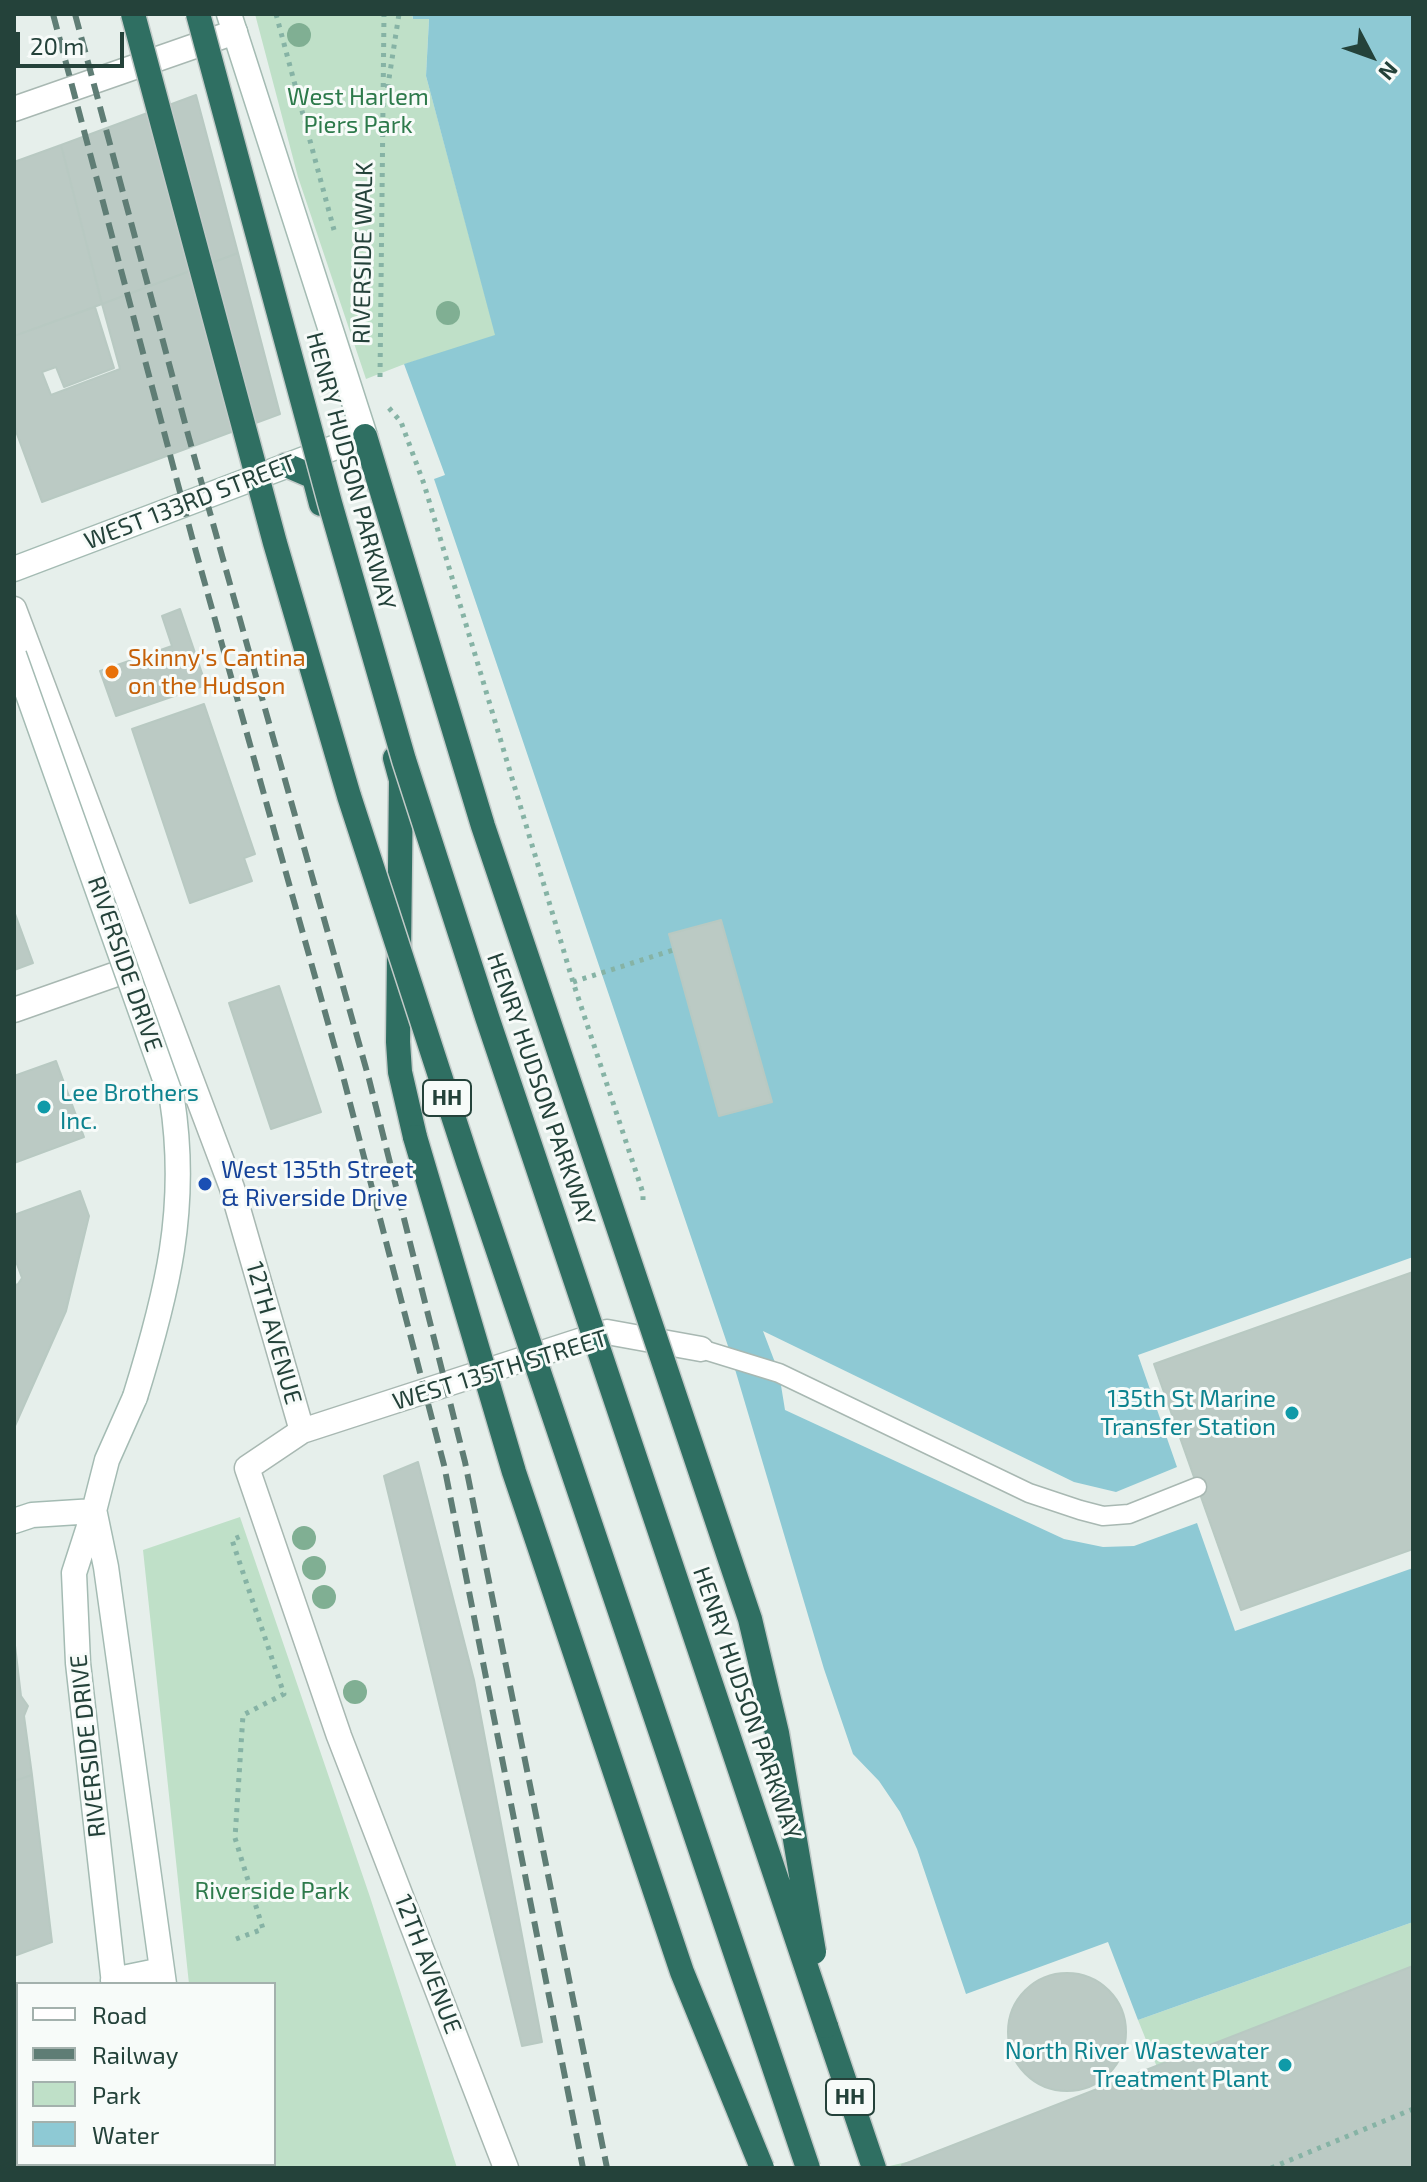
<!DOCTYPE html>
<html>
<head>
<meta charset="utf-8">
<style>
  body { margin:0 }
  #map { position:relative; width:1427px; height:2182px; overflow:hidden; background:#e6efeb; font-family:"Exo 2",sans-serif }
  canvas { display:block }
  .frame { position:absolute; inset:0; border:16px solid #24423a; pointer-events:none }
  .legend { position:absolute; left:16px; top:1982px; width:260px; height:184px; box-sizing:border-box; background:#f7fbf9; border:2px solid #a3b1ad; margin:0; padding:10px 14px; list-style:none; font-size:24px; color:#24423a }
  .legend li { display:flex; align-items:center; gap:16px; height:40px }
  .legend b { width:40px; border:2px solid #a3b1ad }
  .north { position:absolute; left:1331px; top:16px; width:80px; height:80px; -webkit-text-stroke:6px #f7fbf9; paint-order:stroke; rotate:131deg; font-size:22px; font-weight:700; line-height:32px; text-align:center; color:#24423a }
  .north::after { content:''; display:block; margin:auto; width:28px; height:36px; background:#24423a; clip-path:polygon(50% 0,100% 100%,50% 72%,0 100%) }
  .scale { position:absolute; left:16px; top:32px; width:108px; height:36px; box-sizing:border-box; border:4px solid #24423a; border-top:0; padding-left:10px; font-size:24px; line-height:28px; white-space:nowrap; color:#24423a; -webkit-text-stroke:6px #f7fbf9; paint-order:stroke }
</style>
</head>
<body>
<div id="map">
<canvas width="1427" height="2182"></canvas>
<div class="frame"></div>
<ul class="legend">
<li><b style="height:10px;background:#fff"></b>Road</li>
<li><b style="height:10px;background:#5f7d75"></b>Railway</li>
<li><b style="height:22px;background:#bfe0c8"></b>Park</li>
<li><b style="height:22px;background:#8ec9d4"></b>Water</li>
</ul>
<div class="north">N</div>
<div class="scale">20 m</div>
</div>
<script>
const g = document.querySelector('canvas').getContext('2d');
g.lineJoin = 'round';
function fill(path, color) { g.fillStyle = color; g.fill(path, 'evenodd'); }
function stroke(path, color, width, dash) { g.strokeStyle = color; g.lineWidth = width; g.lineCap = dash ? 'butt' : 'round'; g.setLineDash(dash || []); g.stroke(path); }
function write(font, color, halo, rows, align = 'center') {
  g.font = font + ' "Exo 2",sans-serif'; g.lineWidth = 6; g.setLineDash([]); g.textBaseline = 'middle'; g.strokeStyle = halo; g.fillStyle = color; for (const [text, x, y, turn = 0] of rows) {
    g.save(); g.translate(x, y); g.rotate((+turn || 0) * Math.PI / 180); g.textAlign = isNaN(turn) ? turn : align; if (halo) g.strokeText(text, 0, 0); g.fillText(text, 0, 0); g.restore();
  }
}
const green = new Path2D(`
  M255,14H411L413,19L429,18L426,76L496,336L402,365L366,379L298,177Z
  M240,1517L370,1897L457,2168H209L208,2164H274V1984H189L143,1550Z
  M1413,1922V2168H881L911,2161L1157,2067L1138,2020Z`);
const water = new Path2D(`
  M412,14H1413V1922L1138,2020L1108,1942L966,1994L917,1849L900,1812L879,1781L853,1754L824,1669L729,1349L434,479L445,475L404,364L495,335L426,76L429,19H413Z`);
const pier = new Path2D(`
  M1413,1257V1568L1235,1631L1197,1523L1134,1546L1103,1547L1064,1539L785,1410L779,1373L763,1331L1074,1482L1116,1492L1177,1467L1138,1355Z`);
const building = new Path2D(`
  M196,95L238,253L102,304L61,145Z
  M61,145L102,304L14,336V162Z
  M238,253L280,414L42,502L14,426V336L95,307L114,368L64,387L56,367L42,372L51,395L120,369L102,304Z
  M180,609L206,685L116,716L100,671L172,646L162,616Z
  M204,704L255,854L244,858L252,881L190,903L132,729Z
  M14,911L33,963L14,970Z
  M721,920L772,1102L719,1116L669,934Z
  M279,986L321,1112L271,1129L229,1003Z
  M56,1061L84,1137L14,1163V1076Z
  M80,1191L89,1216L66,1311L14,1428V1286L18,1284L22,1278L14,1256V1215Z
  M1413,1272V1549L1241,1610L1154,1364Z
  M418,1462L474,1680L542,2042L522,2046L384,1476Z
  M14,1637L21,1696L28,1706L24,1716L32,1775L14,1781Z
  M32,1775L52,1942L14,1956V1781Z
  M1413,1966V2168H903L902,2165Z
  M1008 2032a59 59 0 1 1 118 0a59 59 0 1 1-118 0Z
  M18,2061V2123L14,2125V2062Z
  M26,2164H79V2168H21Z`);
const path = new Path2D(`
  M276,14L334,230
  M386,98L399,14
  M380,377L384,14
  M389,408L401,422L424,484L573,982L643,1193V1200
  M573,982L673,950
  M236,1939L263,1929L235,1838L243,1715L284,1694L232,1540L241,1536
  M1271,2168L1413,2109`);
const lane = new Path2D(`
  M701,1349L779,1373L1029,1493L1080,1510L1103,1516L1129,1514L1197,1487`);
const street = new Path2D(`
  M14,109L235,32
  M14,609L232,1188L302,1431
  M14,1010L145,964
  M14,2016L18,2014
  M506,2168L339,1736L247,1468L302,1431L607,1332L701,1349`);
const secondary = new Path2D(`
  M14,569L365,436L229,14
  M95,1514L106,1567L164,1984
  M14,1521L32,1515L94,1511
  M113,1980L162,1970
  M114,1984L78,1663L74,1573L94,1511L107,1460L135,1397
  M137,2164V2168
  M187,2164V2168`);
const highway = new Path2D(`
  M286,465L314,477L321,504
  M395,758L401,780L398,1042L400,1072L415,1137
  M826,2026L874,2168`);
const rail = new Path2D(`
  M53,14L193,541L344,1080L444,1465L583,2168
  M75,14L189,438L369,1079L465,1462L607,2168`);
const secondaryBridge = new Path2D(`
  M14,655L172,1099C189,1208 167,1294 135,1397`);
const highwayBridge = new Path2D(`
  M133,14L275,543L349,796L468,1162L808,2168
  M198,14L330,503L404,760L487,1017L826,2026
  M365,436L483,826L750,1619L777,1733L814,1952
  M415,1137L514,1472L540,1549L682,1972L762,2168`);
const trees = [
  [299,35],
  [448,313],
  [304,1538],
  [314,1568],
  [324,1597],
  [355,1692]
];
const markers = [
  [112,672,8,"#e8710a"],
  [44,1107,8,"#0f9aa8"],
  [205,1184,8,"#1a4fb4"],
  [1292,1413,8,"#0f9aa8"],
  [1285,2065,8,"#0f9aa8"]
];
const shields = [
  [447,1098,48],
  [850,2097,48]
];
const shieldNames = [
  ["HH",447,1098],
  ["HH",850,2097]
];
const parkNames = [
  ["West Harlem",358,97],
  ["Piers Park",358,125],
  ["Riverside Park",272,1891]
];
const streetNames = [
  ["RIVERSIDE WALK",363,253,-89],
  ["HENRY HUDSON PARKWAY",351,471,75],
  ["WEST 133RD STREET",190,502,-21],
  ["RIVERSIDE DRIVE",125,964,71],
  ["HENRY HUDSON PARKWAY",541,1089,71],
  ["12TH AVENUE",274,1333,74],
  ["WEST 135TH STREET",500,1370,-17],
  ["HENRY HUDSON PARKWAY",747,1703,71],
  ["RIVERSIDE DRIVE",88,1746,-96],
  ["12TH AVENUE",428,1964,69]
];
const foodNames = [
  ["Skinny's Cantina",128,658],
  ["on the Hudson",128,686]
];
const cultureNames = [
  ["Lee Brothers",60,1093,"left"],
  ["Inc.",60,1121,"left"],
  ["135th St Marine",1276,1399],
  ["Transfer Station",1276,1427],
  ["North River Wastewater",1269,2051],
  ["Treatment Plant",1269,2079]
];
const transitNames = [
  ["West 135th Street",221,1170],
  ["& Riverside Drive",221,1198]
];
fill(green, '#bfe0c8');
fill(water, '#8ec9d4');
fill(pier, '#e6efeb');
fill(building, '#bbcac4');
stroke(building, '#b8c9c2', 2);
stroke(lane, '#a8b8b2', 21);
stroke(street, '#a8b8b2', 27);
stroke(secondary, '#a4bbb3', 27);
stroke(highway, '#c2cac8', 27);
stroke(path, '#86b3a5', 5, [4, 6]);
stroke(lane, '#fff', 18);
stroke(street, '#fff', 24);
stroke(secondary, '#fff', 24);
stroke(highway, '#2f6f62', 24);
stroke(rail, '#5f7d75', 6, [16, 8]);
stroke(secondaryBridge, '#a4bbb3', 27, []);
stroke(highwayBridge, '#c2cac8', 27, []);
stroke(secondaryBridge, '#fff', 24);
stroke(highwayBridge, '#2f6f62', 24);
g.fillStyle = '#80af93';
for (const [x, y] of trees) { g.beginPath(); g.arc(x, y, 12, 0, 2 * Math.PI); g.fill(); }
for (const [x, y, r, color] of markers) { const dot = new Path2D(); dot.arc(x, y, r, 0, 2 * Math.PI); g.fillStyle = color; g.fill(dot); stroke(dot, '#f7fbf9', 3); }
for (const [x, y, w] of shields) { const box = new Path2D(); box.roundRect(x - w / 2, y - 18, w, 36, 6); g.fillStyle = '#f7fbf9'; g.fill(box); stroke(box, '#24423a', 2); }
write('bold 22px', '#24423a', null, shieldNames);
write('24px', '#2d7a4b', '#f7fbf9', parkNames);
write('24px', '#24423a', '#f7fbf9', streetNames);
write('24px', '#c56008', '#f7fbf9', foodNames, 'left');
write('24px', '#0d838f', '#f7fbf9', cultureNames, 'right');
write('24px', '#164399', '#f7fbf9', transitNames, 'left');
</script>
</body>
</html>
